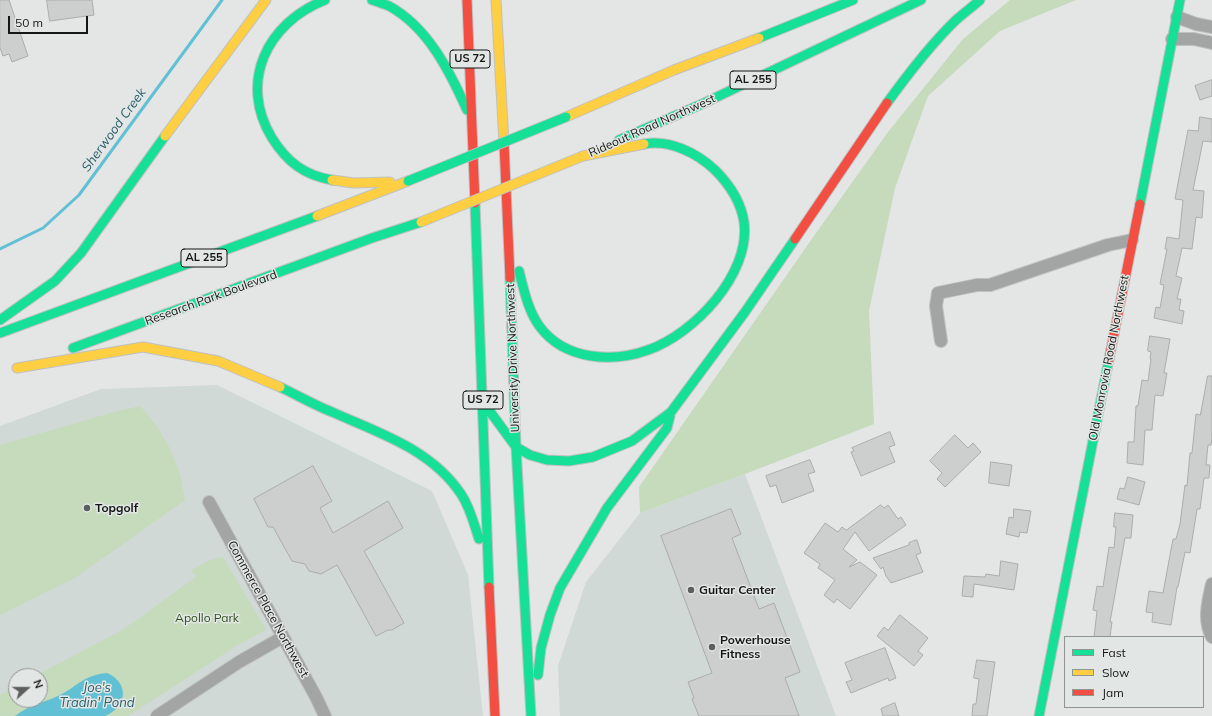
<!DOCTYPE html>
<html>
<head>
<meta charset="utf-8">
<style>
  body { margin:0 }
  #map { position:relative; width:1212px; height:716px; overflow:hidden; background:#e3e6e5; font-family:Mulish,sans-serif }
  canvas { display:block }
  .legend { position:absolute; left:1064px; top:636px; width:140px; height:72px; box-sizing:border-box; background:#e2e7e5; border:1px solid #909492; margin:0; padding:5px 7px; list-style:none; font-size:12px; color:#151716 }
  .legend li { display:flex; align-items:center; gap:8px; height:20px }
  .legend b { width:20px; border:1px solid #909492 }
  .north { position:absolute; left:8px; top:668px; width:40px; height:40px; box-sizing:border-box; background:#e2e7e5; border:1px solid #909492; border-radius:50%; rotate:69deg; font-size:11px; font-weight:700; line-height:16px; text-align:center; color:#151716 }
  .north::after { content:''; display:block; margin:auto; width:14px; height:18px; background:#5d5f5e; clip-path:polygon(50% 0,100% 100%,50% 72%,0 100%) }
  .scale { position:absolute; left:8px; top:16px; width:80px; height:18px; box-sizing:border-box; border:2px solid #151716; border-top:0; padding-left:5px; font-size:12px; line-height:14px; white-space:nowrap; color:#151716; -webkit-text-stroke:3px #e2e7e5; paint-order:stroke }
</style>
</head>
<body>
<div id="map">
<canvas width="1212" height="716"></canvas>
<ul class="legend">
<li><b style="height:5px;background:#16e098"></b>Fast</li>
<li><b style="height:5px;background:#ffcf43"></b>Slow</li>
<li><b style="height:5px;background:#f24e42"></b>Jam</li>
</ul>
<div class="north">N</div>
<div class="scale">50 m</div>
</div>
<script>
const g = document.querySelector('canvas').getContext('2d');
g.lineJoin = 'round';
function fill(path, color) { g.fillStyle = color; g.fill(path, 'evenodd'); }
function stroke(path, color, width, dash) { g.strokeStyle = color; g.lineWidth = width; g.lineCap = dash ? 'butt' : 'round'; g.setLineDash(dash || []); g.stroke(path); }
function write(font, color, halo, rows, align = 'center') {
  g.font = font + ' Mulish,sans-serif'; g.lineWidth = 3; g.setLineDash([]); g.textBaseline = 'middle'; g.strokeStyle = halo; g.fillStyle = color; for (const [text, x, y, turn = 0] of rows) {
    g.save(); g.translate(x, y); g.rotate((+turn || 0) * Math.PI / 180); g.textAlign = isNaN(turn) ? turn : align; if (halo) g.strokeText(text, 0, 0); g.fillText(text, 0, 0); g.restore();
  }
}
const built = new Path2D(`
  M217,385L432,491L468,575L483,716H0V426L101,389ZM16,676H40V700H16Z
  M745,474L836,716H560L558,666L586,582L640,513Z`);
const green = new Path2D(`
  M1010,0H1076L1000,31L928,96L895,188L869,311L874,424L745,474L640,513L639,487L816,233L888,132L963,39Z
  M140,406L157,426L170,449L180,474L185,500L75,578L0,615V445L114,412Z
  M223,557L266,630L241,643L128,716H0V695L16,686V700H40V676H35L124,629L196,577L191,570L210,560Z`);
const water = new Path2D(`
  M107,673C130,683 127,707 105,716C99,716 89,716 83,716C61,716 38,716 15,716C29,705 46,702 60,695C79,685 84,675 107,673Z`);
const stream = new Path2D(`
  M0,249L43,228L79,195L222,0`);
const building = new Path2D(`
  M0,0H9L28,56L12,62L9,54L3,56L0,48Z
  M47,0H92L94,15L50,21Z
  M1212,80V96L1200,100L1195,86Z
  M1200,117L1212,119V142L1203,141L1193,190L1204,191L1202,218L1196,217L1192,249L1182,248L1176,276L1182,278L1177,299H1181L1179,310L1184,311L1182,324L1154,318L1156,307L1160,308L1164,285L1160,284L1167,249H1165L1167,237L1179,239L1183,200L1175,199L1188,130L1198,131Z
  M1150,336L1170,339L1164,373H1167L1163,396L1155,395L1152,430H1145L1143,465L1127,463L1128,442H1134L1136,406H1138L1142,380L1148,381L1151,359H1150L1151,352L1148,351Z
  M1208,376H1212V438L1211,445H1208L1206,465H1210L1209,478H1204L1200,509H1197L1190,553L1185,552L1178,587H1177L1171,625L1152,622L1153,613L1146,612L1149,591L1163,593L1173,539H1176L1180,524L1185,485L1187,486L1190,453H1192L1196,414L1200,415Z
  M890,432L895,445L889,447L895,462L861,476L851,452L854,451L852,448Z
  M955,435L968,448L973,443L981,452L945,487L937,479L942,473L930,461Z
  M810,460L815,472L808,474L814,491L782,503L776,485L770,487L766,476Z
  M991,462L1012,465L1009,486L989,483Z
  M313,466L332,501L320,508L333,533L388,501L403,528L364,551L404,623L392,630H388L376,636L337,565L321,574L309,571L305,564L292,561L273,527H268L254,499Z
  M1128,477L1145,482L1139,505L1117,499L1120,488L1124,489Z
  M881,505L884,508L888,505L898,519L901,517L906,525L869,551L855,532L843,549L857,560L849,567L860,562L877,575L850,609L837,599L834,603L824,595L835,580L818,568L820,564L804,553L825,523L838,532L842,527L846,530Z
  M731,509L741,534L732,538L759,609L774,603L800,672L785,678L799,716H699L692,699L694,698L688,682L712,673L661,536Z
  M1014,509L1031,511L1027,533L1020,532L1019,537L1006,534L1009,517L1013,518Z
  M1115,513L1133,515L1131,538H1125L1110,622H1112L1110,637H1094L1097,611L1093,610L1097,586L1103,587L1109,547L1114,548L1116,527H1114Z
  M917,540L921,553L916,555L923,572L891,583L886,576L883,567L881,569L873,558L909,545V543Z
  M1001,561L1018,564L1014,590L974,584L973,597L962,596L964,576L985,577L986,574L999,576Z
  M900,615L928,638L918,651L923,655L914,666L877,636L884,627L888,630Z
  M885,648L896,678L889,681L888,678L851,693L846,682L852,680L845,663Z
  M977,660L995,662L987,716H972L973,704H976L979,679L974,678Z
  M895,703L899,716H883L881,709Z`);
const street = new Path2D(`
  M1177,17L1196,24L1212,27
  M1172,39H1194L1212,43
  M941,341L936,306L938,293L977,285H990L1108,245L1132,240
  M209,502L316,697L325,716
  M1212,584C1208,602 1203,620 1212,637
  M157,716L239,662L283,637`);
const fast = new Path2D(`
  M325,0C267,23 238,82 272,138C287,162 304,175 332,180
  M372,0C378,2 384,4 389,6C428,27 450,72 467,110
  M759,38L853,0
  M887,103C908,74 930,45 956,20C964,13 972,7 980,0
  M619,140L702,104L921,0
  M475,203L489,587
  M1140,204L1180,0
  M519,271C524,290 528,311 540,327C565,360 612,363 648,350C694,334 751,274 744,222C741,202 729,184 715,170C697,153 669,139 644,144
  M510,278L516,447L531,716
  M0,320L55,281L81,253L165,136
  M0,333L317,216
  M73,348L372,238L421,222
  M280,387C297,395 314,405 332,412C379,433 431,449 461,494C470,507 474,524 479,539
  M483,402L516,447L530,455L547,460L569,461L593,457L632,441L671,412L745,312L795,239
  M538,675L541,648L550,615L560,588L607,508L667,428L670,416
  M1039,716L1109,359`);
const slow = new Path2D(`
  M496,0L504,143
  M566,117L674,70L759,38
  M165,136L266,0
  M583,156L644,144
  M332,180L354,183L390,182
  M317,216L408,181
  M17,368L143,347L218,361L280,387`);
const jam = new Path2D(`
  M467,0L475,203
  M504,143L510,278
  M795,239L887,103
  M1109,359L1140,204
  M489,587L495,716`);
const fastBridge = new Path2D(`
  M408,181L566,117`);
const slowBridge = new Path2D(`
  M421,222L583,156`);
const markers = [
  [87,508,4,"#5d5f5e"],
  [691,590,4,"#5d5f5e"],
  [712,647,4,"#5d5f5e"]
];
const shields = [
  [470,59,40],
  [753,80,46],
  [204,258,46],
  [483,400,40]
];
const shieldNames = [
  ["US 72",470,59],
  ["AL 255",753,80],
  ["AL 255",204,258],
  ["US 72",483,400]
];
const streetNames = [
  ["Rideout Road Northwest",652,126,-24],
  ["Research Park Boulevard",211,298,-20],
  ["University Drive Northwest",513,358,-92],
  ["Old Monrovia Road Northwest",1109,358,-79],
  ["Commerce Place Northwest",268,609,61]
];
const poiNames = [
  ["Topgolf",95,508],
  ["Guitar Center",699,590],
  ["Powerhouse",720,640],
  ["Fitness",720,654]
];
const parkNames = [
  ["Apollo Park",207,618]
];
const waterNames = [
  ["Sherwood Creek",114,130,-54],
  ["Joe's",97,688],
  ["Tradin' Pond",97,703]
];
fill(built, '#d0d9d6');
fill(green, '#c6dabc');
fill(water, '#61c0d4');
stroke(stream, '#61c0d4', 3);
fill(building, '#cccfce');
stroke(building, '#abadac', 1);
stroke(street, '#bfc0c0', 14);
stroke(fast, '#bfc0c0', 11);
stroke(slow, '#bfc0c0', 11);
stroke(jam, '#bfc0c0', 11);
stroke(street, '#a3a5a4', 12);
stroke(fast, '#16e098', 9);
stroke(slow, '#ffcf43', 9);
stroke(jam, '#f24e42', 9);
stroke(fastBridge, '#bfc0c0', 11, []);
stroke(slowBridge, '#bfc0c0', 11, []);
stroke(fastBridge, '#16e098', 9);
stroke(slowBridge, '#ffcf43', 9);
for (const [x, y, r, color] of markers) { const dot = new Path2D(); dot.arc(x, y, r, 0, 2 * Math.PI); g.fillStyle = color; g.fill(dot); stroke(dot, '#e2e7e5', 1.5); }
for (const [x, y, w] of shields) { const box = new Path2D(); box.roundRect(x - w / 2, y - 9, w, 18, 3); g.fillStyle = '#e2e7e5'; g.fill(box); stroke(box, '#151716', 1); }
write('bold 11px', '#151716', null, shieldNames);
write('12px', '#151716', '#e2e7e5', streetNames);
write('bold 12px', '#151716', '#e2e7e5', poiNames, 'left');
write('12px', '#2f4e1a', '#e2e7e5', parkNames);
write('italic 13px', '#2a5e6a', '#e2e7e5', waterNames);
</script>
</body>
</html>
